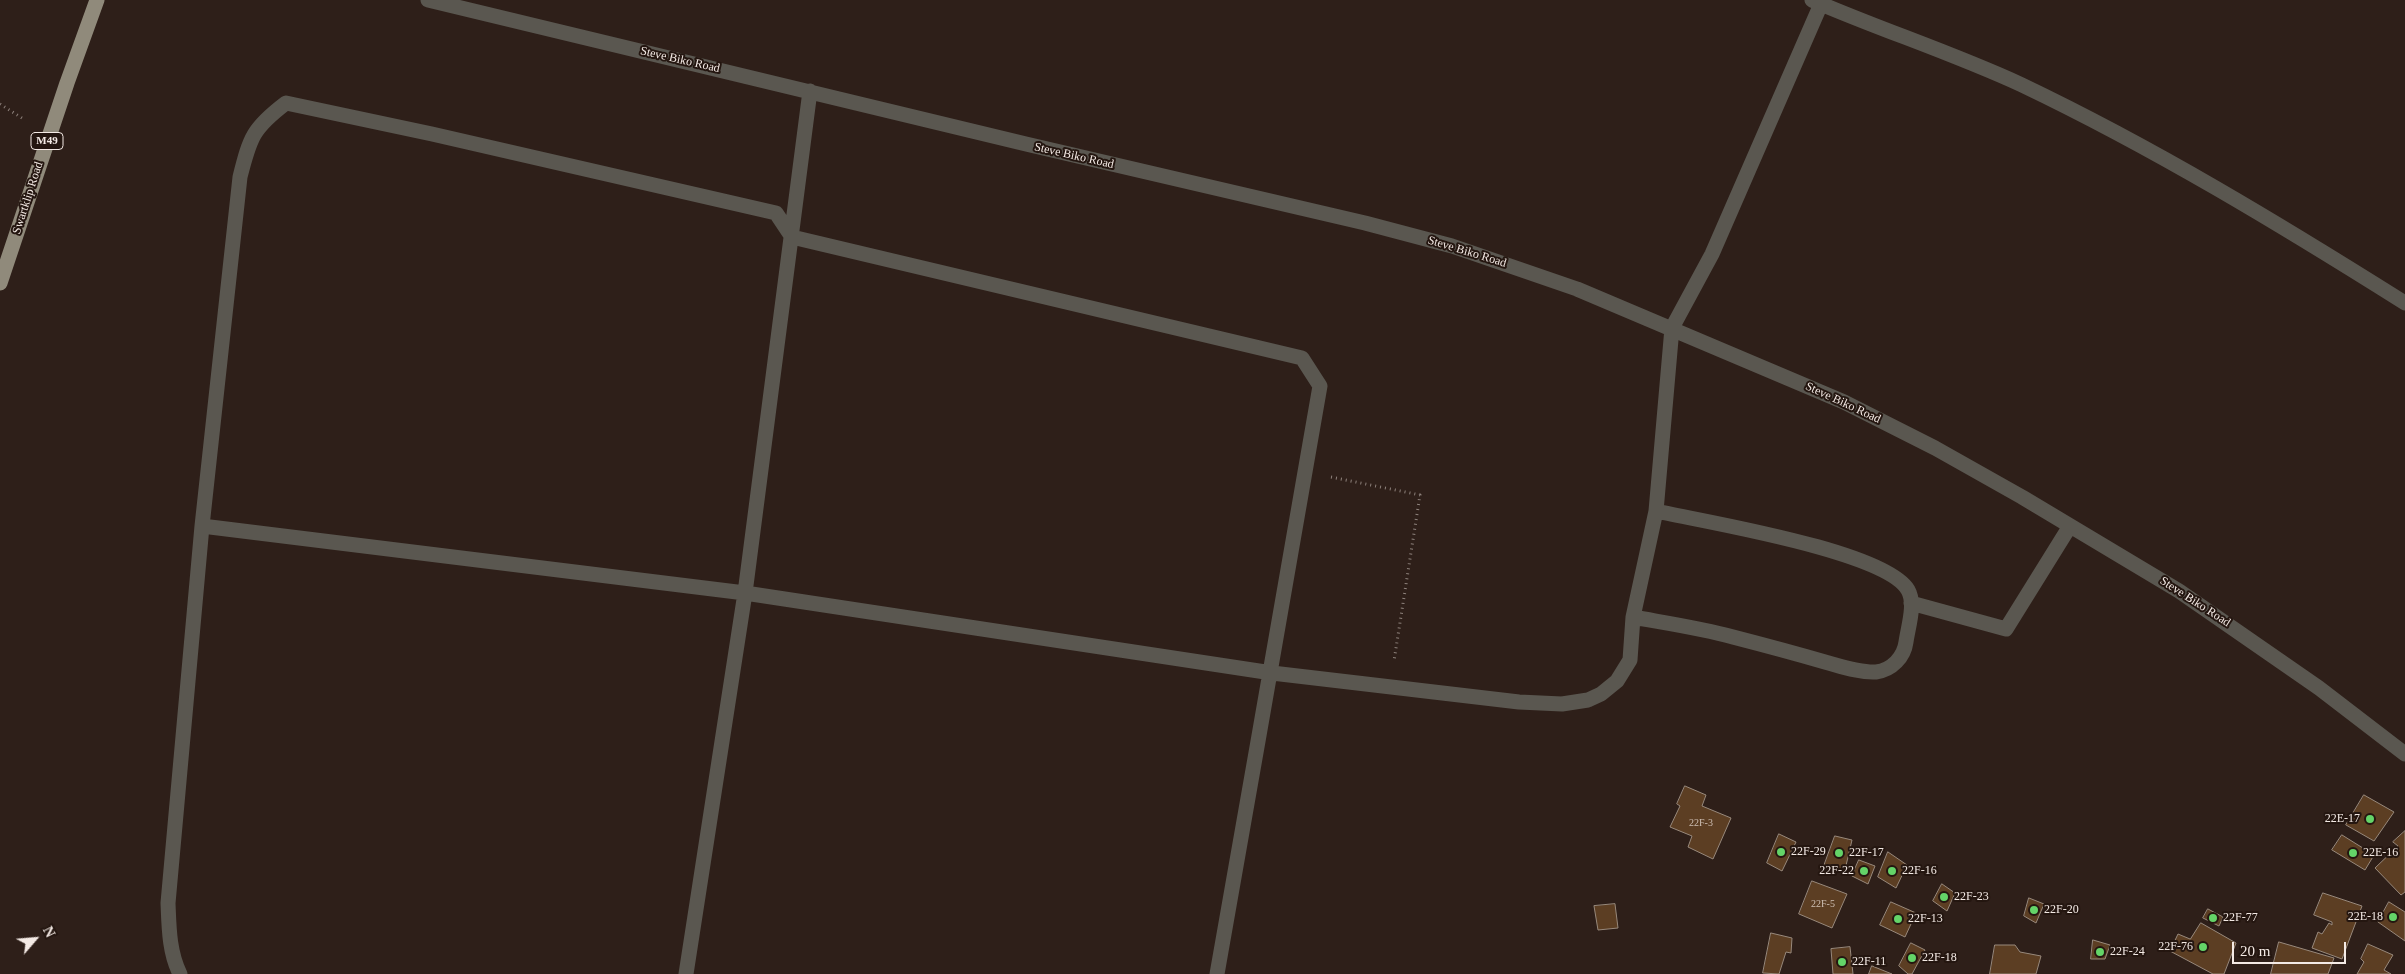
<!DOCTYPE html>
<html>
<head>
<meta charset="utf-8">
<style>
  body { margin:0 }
  #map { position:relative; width:2405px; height:974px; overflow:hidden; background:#2e1f19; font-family:Georgia,serif }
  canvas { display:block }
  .north { position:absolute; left:10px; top:914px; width:50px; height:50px; -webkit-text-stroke:4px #241610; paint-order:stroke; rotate:63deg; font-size:14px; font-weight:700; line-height:20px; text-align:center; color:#f4eae5 }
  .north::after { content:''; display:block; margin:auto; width:18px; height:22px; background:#f4eae5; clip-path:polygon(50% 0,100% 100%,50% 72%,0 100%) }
  .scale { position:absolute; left:2232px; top:942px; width:114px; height:22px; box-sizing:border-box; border:2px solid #f4eae5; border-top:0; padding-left:6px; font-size:15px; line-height:18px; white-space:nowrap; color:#f4eae5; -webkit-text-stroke:4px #241610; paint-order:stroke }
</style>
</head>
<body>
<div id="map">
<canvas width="2405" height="974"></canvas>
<div class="north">N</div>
<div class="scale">20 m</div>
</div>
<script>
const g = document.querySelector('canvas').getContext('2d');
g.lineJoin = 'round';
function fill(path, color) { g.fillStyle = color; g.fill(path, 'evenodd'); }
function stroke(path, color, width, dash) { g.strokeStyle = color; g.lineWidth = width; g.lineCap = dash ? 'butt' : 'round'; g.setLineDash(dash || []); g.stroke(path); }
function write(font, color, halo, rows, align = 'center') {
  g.font = font + ' Georgia,serif'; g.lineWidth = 4; g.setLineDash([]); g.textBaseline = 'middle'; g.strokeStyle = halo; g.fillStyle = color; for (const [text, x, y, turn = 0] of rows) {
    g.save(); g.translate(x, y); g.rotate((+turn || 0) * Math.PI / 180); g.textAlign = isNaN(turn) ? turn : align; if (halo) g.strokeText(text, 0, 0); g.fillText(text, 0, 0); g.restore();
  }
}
const building = new Path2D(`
  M1685,786L1706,795L1702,806L1731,818L1713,859L1688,847L1692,836L1670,827L1680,806L1677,804Z
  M2364,795L2394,812L2374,841L2346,825Z
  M2405,831V892L2401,895L2375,868L2398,846L2393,842Z
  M1779,834L1796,842L1782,871L1767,863Z
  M2342,835L2374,855L2365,870L2332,850Z
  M1835,836L1852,840L1844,874L1824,866Z
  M1888,852L1907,865L1896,888L1878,877Z
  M1859,860L1875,866L1868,884L1852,876Z
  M1812,881L1847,894L1832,928L1799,914Z
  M1942,884L1955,893L1947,911L1933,901Z
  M2323,893L2362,906L2342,959L2312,948L2318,932L2322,934L2329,923L2332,925V922L2314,915Z
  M2029,898L2044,904L2036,923L2024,916Z
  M1891,902L1916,913L1905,937L1880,925Z
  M2389,902L2405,912V941L2378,922Z
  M1615,904L1618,928L1598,930L1594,906Z
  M2208,909L2223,917L2219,926L2203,918Z
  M2201,923L2236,943L2224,974H2213L2170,951L2178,934L2190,939Z
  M1771,933L1792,938L1791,953L1786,952L1779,974L1763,973Z
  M2093,940L2110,945L2105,959H2091Z
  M2279,942L2334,958L2328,974H2271Z
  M1911,943L1925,950L1912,974H1908L1899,966Z
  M2368,944L2393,955L2384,970L2391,974H2357L2364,962L2361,959Z
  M1995,945H2015L2020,952L2041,956L2036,974H1990Z
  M1850,947L1853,974H1833L1831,949Z
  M1872,966L1892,974H1869Z`);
const path = new Path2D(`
  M0,104L25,120
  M1331,477L1420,495L1394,661`);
const minor = new Path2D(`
  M428,0L1026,144L1365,223L1452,246L1577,289L1844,402L1935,448L2022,497L2179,591L2319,688L2405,754
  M1812,0C1881,30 1953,53 2022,85C2154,148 2281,225 2405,303
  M202,526L745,593L810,91
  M1911,603L2006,629L2070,526
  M1633,617C1666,623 1701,628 1733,637C1764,645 1794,653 1825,662C1840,666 1860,673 1876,672C1892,670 1904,657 1906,642C1908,627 1916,604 1908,590C1885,551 1705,522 1656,511
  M180,974C169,952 169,927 168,903L202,526L240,177C250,137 253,128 286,103L432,134L776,213L792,237L1302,358L1320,386C1287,582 1251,778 1217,974
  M686,974L745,593L1272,673L1519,702L1562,704L1588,700L1601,694L1617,681L1630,660L1633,617L1656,511L1672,328L1712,254L1821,4`);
const major = new Path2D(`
  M0,283L67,83L97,0`);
const markers = [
  [2370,819,5,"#64d468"],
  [1781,852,5,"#64d468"],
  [1839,853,5,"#64d468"],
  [2353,853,5,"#64d468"],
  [1864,871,5,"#64d468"],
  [1892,871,5,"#64d468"],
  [1944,897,5,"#64d468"],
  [2034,910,5,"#64d468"],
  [2393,917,5,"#64d468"],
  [2213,918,5,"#64d468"],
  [1898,919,5,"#64d468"],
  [2203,947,5,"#64d468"],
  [2100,952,5,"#64d468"],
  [1912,958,5,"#64d468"],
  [1842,962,5,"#64d468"]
];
const numberNames = [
  ["22F-3",1701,823],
  ["22F-5",1823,904]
];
const shields = [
  [47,141,32]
];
const shieldNames = [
  ["M49",47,141]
];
const streetNames = [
  ["Steve Biko Road",680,60,13],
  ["Steve Biko Road",1074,156,13],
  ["Swartklip Road",28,198,-72],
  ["Steve Biko Road",1467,252,17],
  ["Steve Biko Road",1843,403,25],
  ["Steve Biko Road",2195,602,33]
];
const poiNames = [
  ["22E-17",2360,819,"right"],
  ["22F-29",1791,852],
  ["22F-17",1849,853],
  ["22E-16",2363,853],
  ["22F-22",1854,871,"right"],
  ["22F-16",1902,871],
  ["22F-23",1954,897],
  ["22F-20",2044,910],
  ["22E-18",2383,917,"right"],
  ["22F-77",2223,918],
  ["22F-13",1908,919],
  ["22F-76",2193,947,"right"],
  ["22F-24",2110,952],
  ["22F-18",1922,958],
  ["22F-11",1852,962]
];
fill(building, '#5c3e23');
stroke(building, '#98897c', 1);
stroke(path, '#8e827c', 3, [1, 4]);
stroke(minor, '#5a5750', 15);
stroke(major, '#908a7b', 15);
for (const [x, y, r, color] of markers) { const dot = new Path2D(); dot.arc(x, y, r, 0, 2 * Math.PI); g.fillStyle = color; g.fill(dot); stroke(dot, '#241610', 2); }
write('10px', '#cebfb4', null, numberNames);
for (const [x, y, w] of shields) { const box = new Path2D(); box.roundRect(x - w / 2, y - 8.5, w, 17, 4); g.fillStyle = '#241610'; g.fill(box); stroke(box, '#f4eae5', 1); }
write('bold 11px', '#f4eae5', null, shieldNames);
write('12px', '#f4eae5', '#241610', streetNames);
write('12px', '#f4eae5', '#241610', poiNames, 'left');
</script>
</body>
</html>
